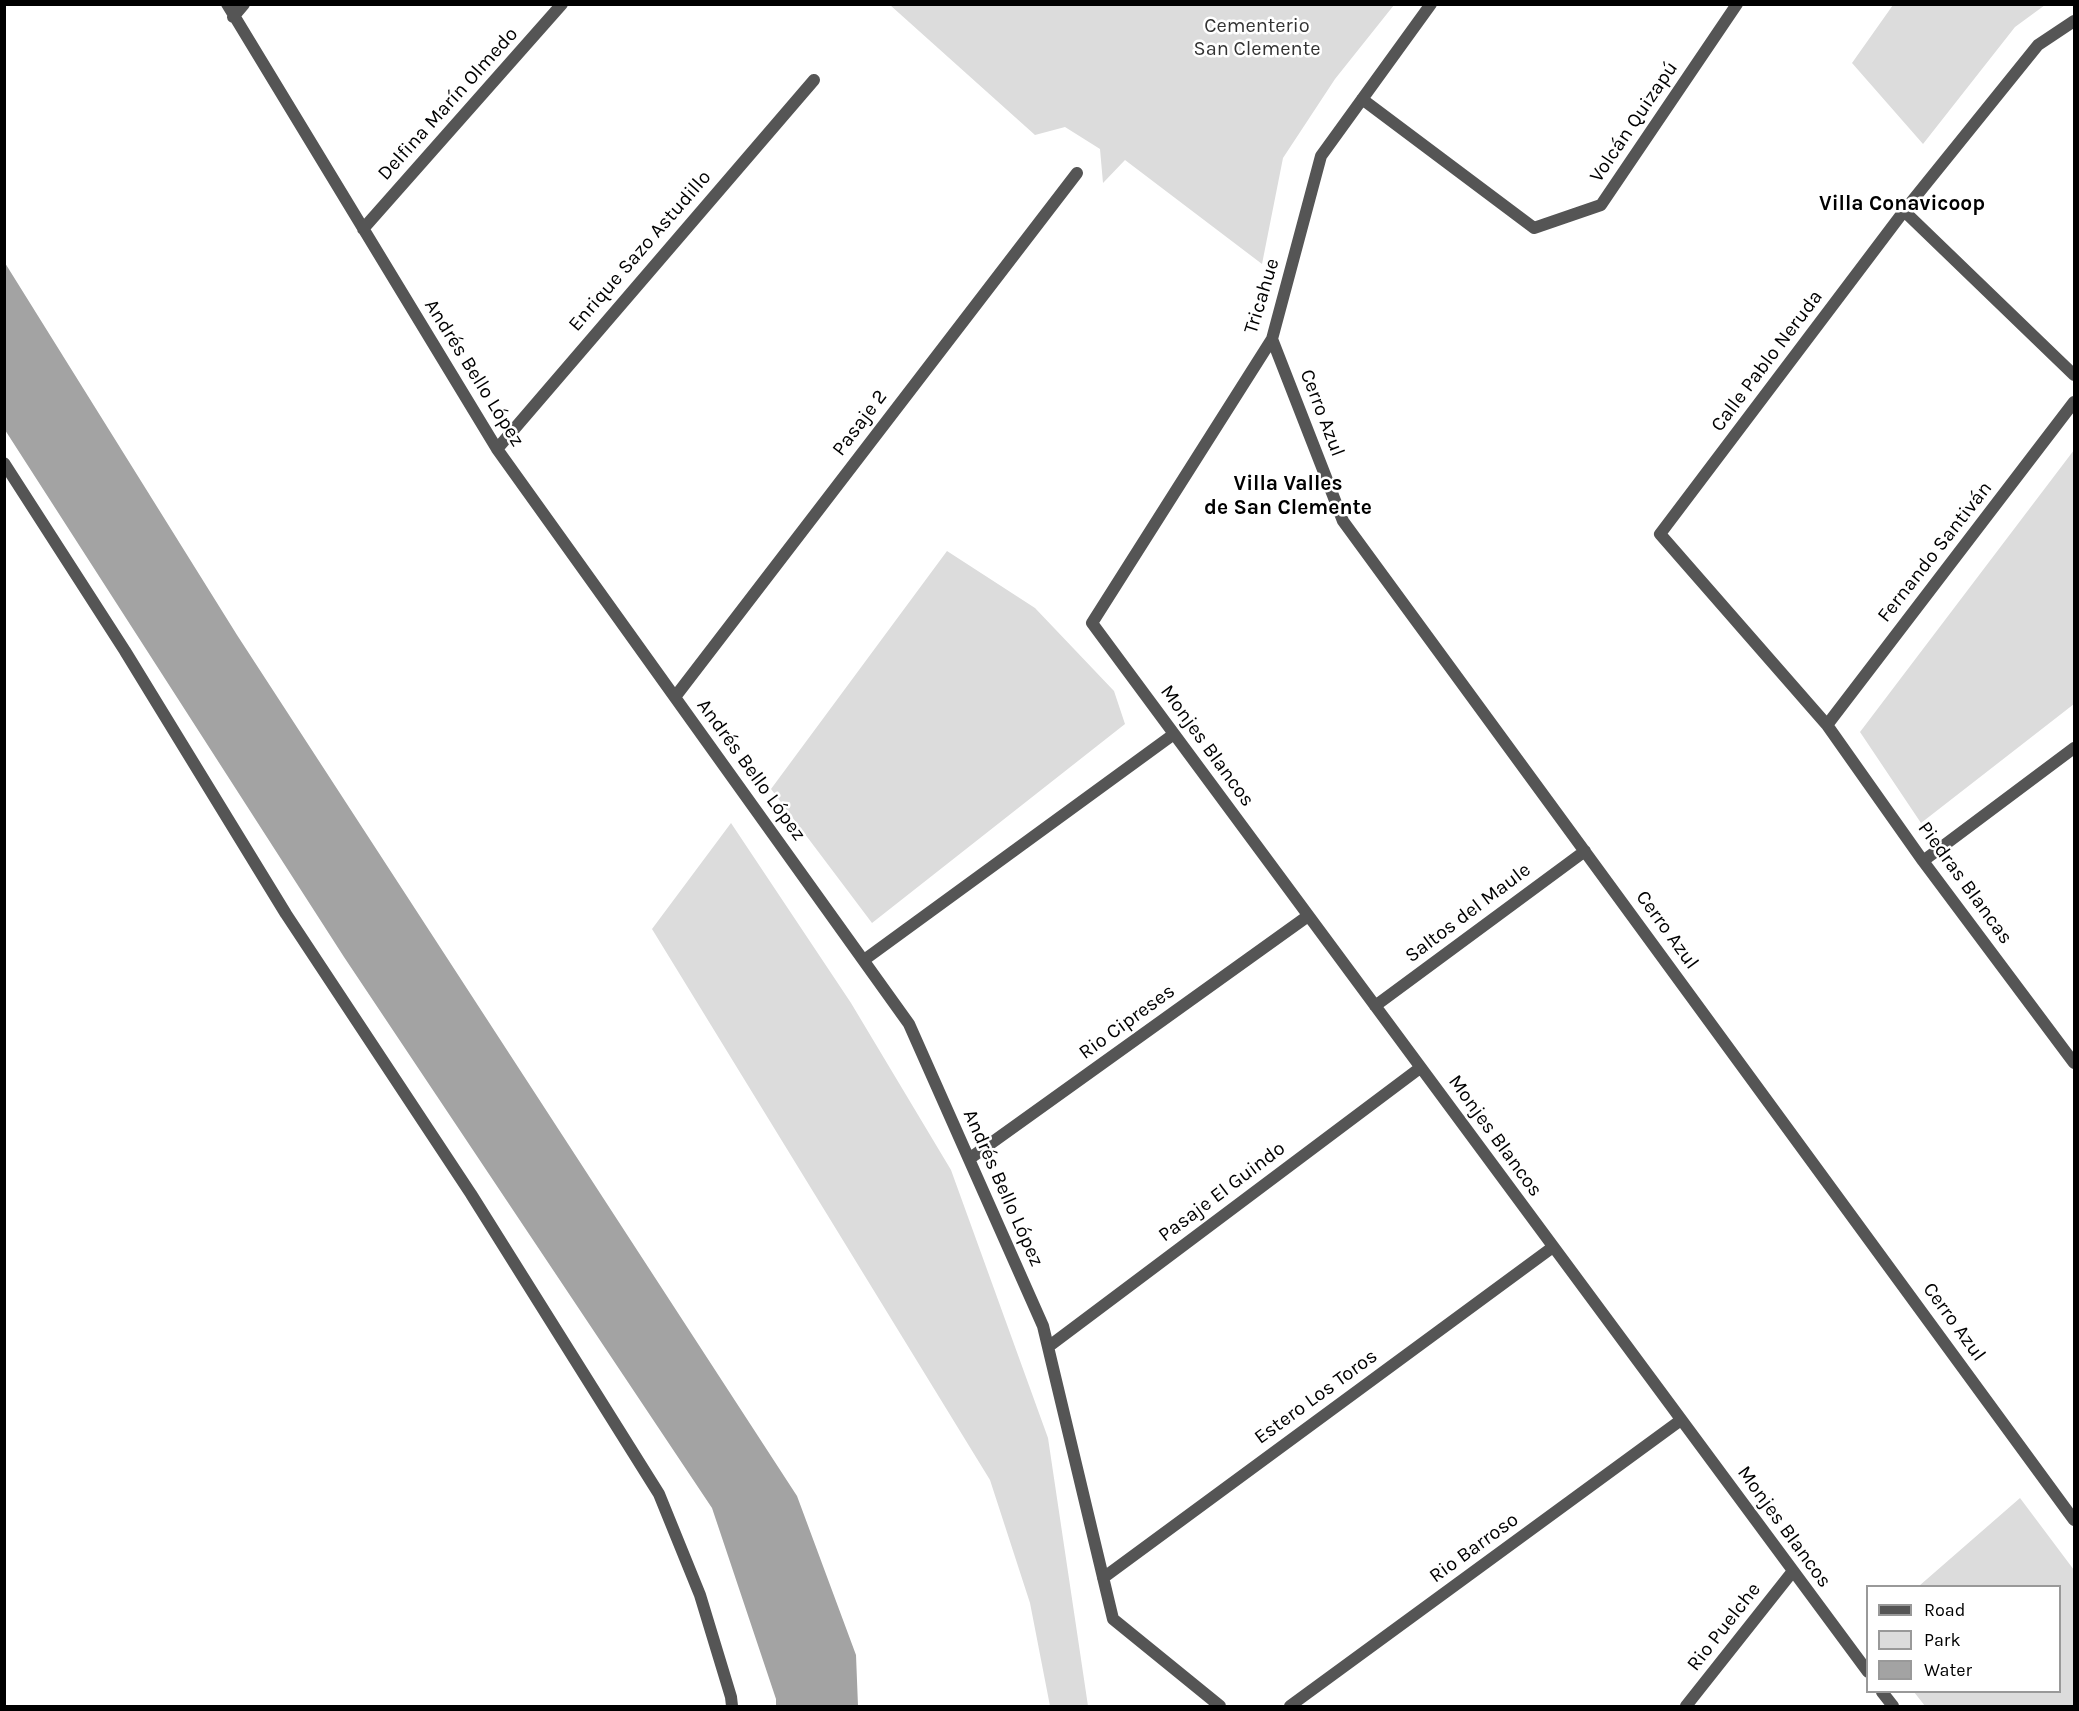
<!DOCTYPE html>
<html>
<head>
<meta charset="utf-8">
<style>
  body { margin:0 }
  #map { position:relative; width:2079px; height:1711px; overflow:hidden; background:#fff; font-family:Karla,sans-serif }
  canvas { display:block }
  .frame { position:absolute; inset:0; border:6px solid #000; pointer-events:none }
  .legend { position:absolute; left:1866px; top:1585px; width:195px; height:108px; box-sizing:border-box; background:#fff; border:2px solid #999; margin:0; padding:8px 10px; list-style:none; font-size:18px; color:#000 }
  .legend li { display:flex; align-items:center; gap:12px; height:30px }
  .legend b { width:30px; border:2px solid #999 }
</style>
</head>
<body>
<div id="map">
<canvas width="2079" height="1711"></canvas>
<div class="frame"></div>
<ul class="legend">
<li><b style="height:8px;background:#555"></b>Road</li>
<li><b style="height:16px;background:#dcdcdc"></b>Park</li>
<li><b style="height:16px;background:#a3a3a3"></b>Water</li>
</ul>
</div>
<script>
const g = document.querySelector('canvas').getContext('2d');
g.lineJoin = 'round';
function fill(path, color) { g.fillStyle = color; g.fill(path, 'evenodd'); }
function stroke(path, color, width, dash) { g.strokeStyle = color; g.lineWidth = width; g.lineCap = dash ? 'butt' : 'round'; g.setLineDash(dash || []); g.stroke(path); }
function write(font, color, halo, rows, align = 'center') {
  g.font = font + ' Karla,sans-serif'; g.lineWidth = 5; g.setLineDash([]); g.textBaseline = 'middle'; g.strokeStyle = halo; g.fillStyle = color; for (const [text, x, y, turn = 0] of rows) {
    g.save(); g.translate(x, y); g.rotate((+turn || 0) * Math.PI / 180); g.textAlign = isNaN(turn) ? turn : align; if (halo) g.strokeText(text, 0, 0); g.fillText(text, 0, 0); g.restore();
  }
}
const green = new Path2D(`
  M890,5H1394L1335,79L1283,158L1262,264L1125,160L1103,183L1100,149L1065,127L1035,135Z
  M1893,5V4L2045,5L2015,27L1923,144L1852,63Z
  M2074,450V704L1921,823L1860,732Z
  M947,551L1035,608L1114,691L1125,724L872,923L771,789Z
  M731,823L851,1003L951,1170L1048,1438L1088,1706H1050L1030,1603L990,1480L652,929Z
  M2020,1498L2074,1570V1706H1925L1914,1692H2060V1586H1919Z`);
const water = new Path2D(`
  M5,263L237,635L797,1496L856,1655L858,1706H776V1699L712,1508L344,957L5,430Z`);
const minor = new Path2D(`
  M227,4L497,449L909,1024L1043,1326L1113,1619L1220,1706
  M1431,4L1321,156L1272,339L1092,623L1868,1672
  M233,17L244,4
  M2074,21L2038,45L1904,211L1660,534L1827,725L1923,861L2074,1063
  M1362,99L1534,228L1601,205L1737,4
  M1904,211L2074,375
  M363,229L562,4
  M1272,339L1343,521L2074,1520
  M497,449L814,80
  M4,463L125,651L286,914L471,1194L659,1494L700,1595L731,1697L732,1706
  M675,697L1077,173
  M1827,725L2074,402
  M1923,861L2074,748
  M864,960L1174,734
  M1375,1006L1585,851
  M969,1159L1308,916
  M1048,1347L1420,1068
  M1103,1578L1553,1247
  M1882,1692L1893,1706
  M1290,1706L1681,1420
  M1686,1706L1793,1571`);
const parkNames = [
  ["Cementerio",1257,26],
  ["San Clemente",1257,49]
];
const streetNames = [
  ["Delfina Marín Olmedo",448,104,-48],
  ["Volcán Quizapú",1634,122,-56],
  ["Enrique Sazo Astudillo",640,251,-49],
  ["Tricahue",1262,296,-73],
  ["Calle Pablo Neruda",1767,361,-53],
  ["Andrés Bello López",474,373,58],
  ["Cerro Azul",1322,413,69],
  ["Pasaje 2",860,423,-53],
  ["Fernando Santiván",1935,552,-52],
  ["Monjes Blancos",1207,746,54],
  ["Andrés Bello López",751,770,54],
  ["Piedras Blancas",1965,883,54],
  ["Saltos del Maule",1468,913,-37],
  ["Cerro Azul",1667,930,54],
  ["Rio Cipreses",1127,1022,-36],
  ["Monjes Blancos",1495,1136,54],
  ["Andrés Bello López",1003,1188,66],
  ["Pasaje El Guindo",1222,1192,-37],
  ["Cerro Azul",1954,1322,54],
  ["Estero Los Toros",1316,1397,-36],
  ["Monjes Blancos",1784,1527,54],
  ["Rio Barroso",1474,1548,-36],
  ["Rio Puelche",1724,1627,-52]
];
const neighbourhoodNames = [
  ["Villa Conavicoop",1902,204],
  ["Villa Valles",1288,484],
  ["de San Clemente",1288,508]
];
fill(green, '#dcdcdc');
fill(water, '#a3a3a3');
stroke(minor, '#555', 12);
write('20px', '#333', '#fff', parkNames);
write('20px', '#000', '#fff', streetNames);
write('bold 21px', '#000', '#fff', neighbourhoodNames);
</script>
</body>
</html>
